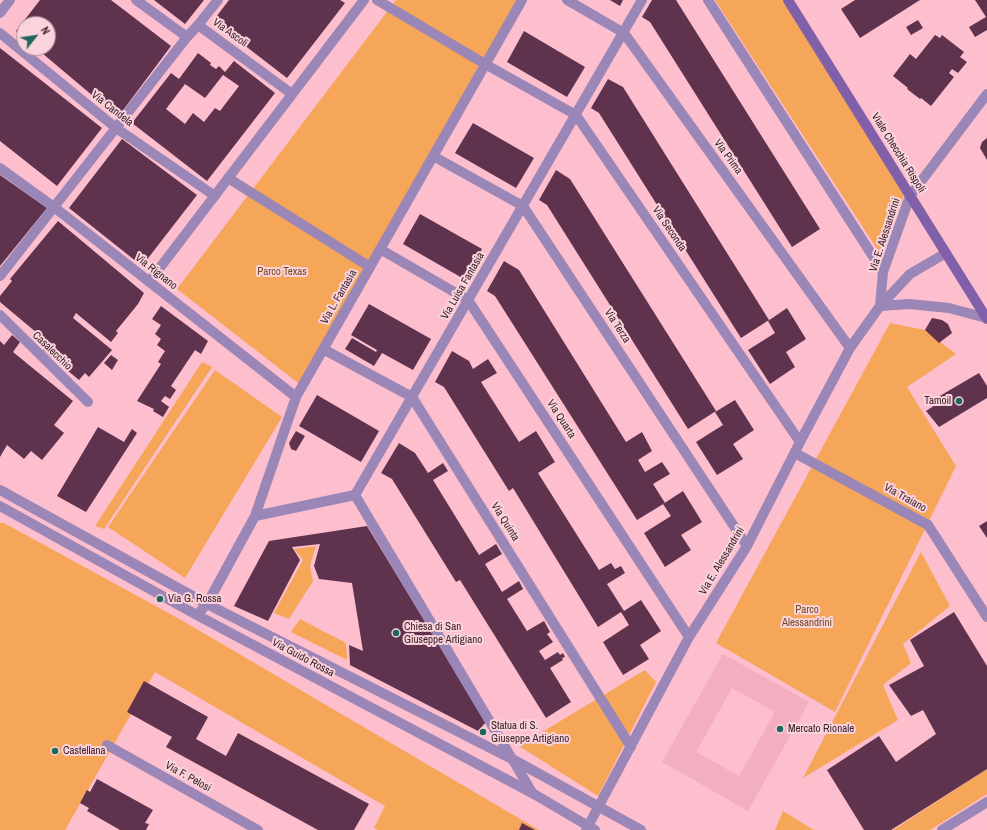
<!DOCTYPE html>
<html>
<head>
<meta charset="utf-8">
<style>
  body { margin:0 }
  #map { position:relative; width:987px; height:830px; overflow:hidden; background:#fdbecd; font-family:"Archivo Narrow",sans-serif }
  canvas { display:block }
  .north { position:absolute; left:16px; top:16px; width:40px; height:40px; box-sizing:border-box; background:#fad3dc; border:1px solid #ae8d95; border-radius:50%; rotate:60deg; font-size:11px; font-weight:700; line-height:16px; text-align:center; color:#3c242a }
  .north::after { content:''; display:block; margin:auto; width:14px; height:18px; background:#1d675d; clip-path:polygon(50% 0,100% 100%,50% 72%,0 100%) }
</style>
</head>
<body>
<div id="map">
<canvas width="987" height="830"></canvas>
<div class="north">N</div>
</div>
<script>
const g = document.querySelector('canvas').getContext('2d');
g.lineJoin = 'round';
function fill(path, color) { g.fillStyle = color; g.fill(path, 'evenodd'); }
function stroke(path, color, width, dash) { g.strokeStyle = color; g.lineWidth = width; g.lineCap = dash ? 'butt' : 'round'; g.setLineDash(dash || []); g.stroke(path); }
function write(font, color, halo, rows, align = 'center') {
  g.font = font + ' "Archivo Narrow",sans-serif'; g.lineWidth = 4; g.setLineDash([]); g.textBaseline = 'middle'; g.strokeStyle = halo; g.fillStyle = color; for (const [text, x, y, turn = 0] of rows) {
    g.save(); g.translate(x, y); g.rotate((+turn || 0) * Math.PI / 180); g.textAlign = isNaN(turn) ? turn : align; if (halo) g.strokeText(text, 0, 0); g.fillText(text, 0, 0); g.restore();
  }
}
const built = new Path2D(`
  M723,654L809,702L748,811L662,762ZM732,688L775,712L739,776L696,752Z`);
const green = new Path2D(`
  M396,0H522L302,386L177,289Z
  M715,0H783L904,195L881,255Z
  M890,323L925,330L956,354L907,387L956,466L835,712L716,643Z
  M202,362L212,367L104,529L95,526Z
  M215,370L282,417L185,578L108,527Z
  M0,523H4L183,621L539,830H378L374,828L385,806L155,672L65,830H0Z
  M316,546L310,566L313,581L289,619L274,613L303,560L294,549Z
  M921,552L950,606L903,644L911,663L883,685L898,720L803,778Z
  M300,619L346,643L347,660L291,632Z
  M645,670L656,682L598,796L519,746Z
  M987,769V794L930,830H893Z
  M783,811L814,830H775Z`);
const building = new Path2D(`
  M40,0H111L171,46L118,117L36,48H48V24H24V38L16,31Z
  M154,0H204L185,24Z
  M229,0H340L345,3L287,78L213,21Z
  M610,0H623L620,6Z
  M652,0H676L820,229L792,247L650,22L642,17Z
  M855,0H920L860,38L841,9Z
  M975,0H987V30L975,37L969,27L986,17Z
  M918,20L923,28L911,35L906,27Z
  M524,31L585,67L567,97L507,62Z
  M935,35L940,38L942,35L964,52L960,57L967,62L958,73L952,69L949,73L954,77L931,106L921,98L920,99L907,89L908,88L893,76L910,54L916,59Z
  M0,48L102,128L57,186L0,141Z
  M198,53L211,63L210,65L216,69L219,66L225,72L234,61L275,93L207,181L132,123L171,73L179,79ZM223,75L239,86L220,111L215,108L204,122L193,113L185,124L166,109L185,84L205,98Z
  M608,79L623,87L769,320L741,338L599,113L591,108Z
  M473,123L534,158L516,188L455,153Z
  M987,138V160L980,148L982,142Z
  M122,139L197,195L142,266L69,208Z
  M556,170L570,179L716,411L688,429L547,205L539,200Z
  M0,175L47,208L0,266Z
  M420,214L482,249L464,279L403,244Z
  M58,221L144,293L138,304L116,331L118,333L111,342L76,313L73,318L112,350L89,377L85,373L79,380L43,350L49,343L0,302V296L12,281L10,279Z
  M504,261L519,270L626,442L642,432L652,451L638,460L645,472L662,462L670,474L653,484L665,503L637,520L495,296L487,291Z
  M369,304L431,339L413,370L382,353L374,366L345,349L352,338L376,352L377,350L351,335Z
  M161,306L208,341L201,354L195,350L171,386L176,390L170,399L165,396L161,401L169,407L163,417L153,411L154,409L137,401L161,364L158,362L165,351L157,345L161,339L155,334L161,325L152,319Z
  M787,308L806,339L786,352L795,367L770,384L748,350L775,333L768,321Z
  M932,318L942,320L948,324L952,333L939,343L925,330Z
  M12,335L20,342L13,352L73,401L54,425L64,433L42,460L31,451L24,459L7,445L0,457V341L4,345Z
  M452,351L469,361L473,369L488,359L497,373L481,382L519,442L536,431L555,462L538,473L599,570L611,563L615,569L621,566L625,573L607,584L624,611L641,600L661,631L640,645L649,659L623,675L603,642L629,625L621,612L598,627L513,488L509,491L444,387L435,382Z
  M111,355L118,360L112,370L104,363Z
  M979,373L987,386V398L939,427L926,411L938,403V397Z
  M317,395L379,431L361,462L299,426Z
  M735,400L754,430L733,444L743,459L717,475L696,442L723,425L715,412Z
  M98,427L124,442L132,429L137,433L86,512L57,496Z
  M296,431L305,436L296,451L291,449L289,443Z
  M399,443L415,453L428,473L443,463L448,471L433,480L479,555L496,544L502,554L485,564L502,592L519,581L523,589L507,599L527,631L544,621L550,632L547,634L553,642L539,651L545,660L558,652L560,655L563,653L565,657L562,658L563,660L550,668L571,702L546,718L460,580L456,582L392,479L381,473Z
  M683,491L702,522L681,535L691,550L665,567L644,533L671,516L663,504Z
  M987,521V538L979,526Z
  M367,526L486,722L478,731L350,665L349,645L363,651L352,583L319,579L314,566L320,544L292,547L300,560L268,621L234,606L269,541Z
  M954,612L987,666V769L891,830H864L827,770L879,736L896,762L936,734L923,710L911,716L889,685L924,666L910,640Z
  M144,681L208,717L196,739L226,756L238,733L369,804L354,830H318L166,747L172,737L127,712Z
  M97,779L153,810L145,823L149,824L146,830H120L87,811L89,808L80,803L87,790L90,792Z
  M522,823L535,830H519Z`);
const pedestrian = new Path2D(`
  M377,0L485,64
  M228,178L370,267
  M795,453L928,525`);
const minor = new Path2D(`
  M136,0L187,37L198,25L292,94
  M567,0L624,33L850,348
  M708,0L883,272
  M0,13L10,0
  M198,25L218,0
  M0,33L116,128L215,196
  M485,64L576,115L800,442
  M433,156L523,206L747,546
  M0,168L54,207L296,397
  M380,249L468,300L689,637
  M0,276L187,37
  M149,282L364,0
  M880,306L883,272L910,196L987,94
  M880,306L909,304L949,308L986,318
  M0,315L88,402
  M323,349L412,397L631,747
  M0,490L207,604L514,760L641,830
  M355,495L533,794
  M0,506L197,615L534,794L595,830
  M255,516L355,495L642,0
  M928,525L987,617
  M197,615L207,604L255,516L296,397L522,0
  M107,745L258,830
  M586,830L689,637L747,546L800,442L850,348L880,306L910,274L946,253
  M942,830L987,802`);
const secondary = new Path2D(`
  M788,0L987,319`);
const markers = [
  [959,401,4,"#1d675d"],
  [160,599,4,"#1d675d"],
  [396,633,4,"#1d675d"],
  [780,729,4,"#1d675d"],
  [483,732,4,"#1d675d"],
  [55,751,4,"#1d675d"]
];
const streetNames = [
  ["Via Ascoli",230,33,36],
  ["Via Candela",112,109,38],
  ["Viale Checchia Rispoli",898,153,58],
  ["Via Prima",728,157,54],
  ["Via Seconda",669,229,56],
  ["Via E. Alessandrini",885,235,-72],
  ["Via Rignano",156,272,38],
  ["Via Luisa Fantasia",463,286,-60],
  ["Via L. Fantasia",339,297,-60],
  ["Via Terza",617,326,57],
  ["Casalecchio",52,351,44],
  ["Via Quarta",561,419,57],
  ["Via Traiano",905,498,29],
  ["Via Quinta",505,522,58],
  ["Via E. Alessandrini",722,561,-59],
  ["Via Guido Rossa",303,658,28],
  ["Via F. Pelosi",188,777,29]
];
const parkNames = [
  ["Parco Texas",282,272],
  ["Parco",807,610],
  ["Alessandrini",807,623]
];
const poiNames = [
  ["Tamoil",951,401,"right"],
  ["Via G. Rossa",168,599],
  ["Chiesa di San",404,627],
  ["Giuseppe Artigiano",404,640],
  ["Statua di S.",491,726],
  ["Giuseppe Artigiano",491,739],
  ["Mercato Rionale",788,729],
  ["Castellana",63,751]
];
fill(built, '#f3aebf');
fill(green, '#f6a658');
fill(building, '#5f334e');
stroke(pedestrian, '#9a86b7', 10);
stroke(minor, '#9a86b7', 10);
stroke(secondary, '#8060a8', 10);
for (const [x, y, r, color] of markers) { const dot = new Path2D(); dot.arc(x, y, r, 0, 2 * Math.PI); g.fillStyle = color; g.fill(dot); stroke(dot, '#fad3dc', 1.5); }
write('11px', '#3c242a', '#fad3dc', streetNames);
write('11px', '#744b21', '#fad3dc', parkNames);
write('11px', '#3c242a', '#fad3dc', poiNames, 'left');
</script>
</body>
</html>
